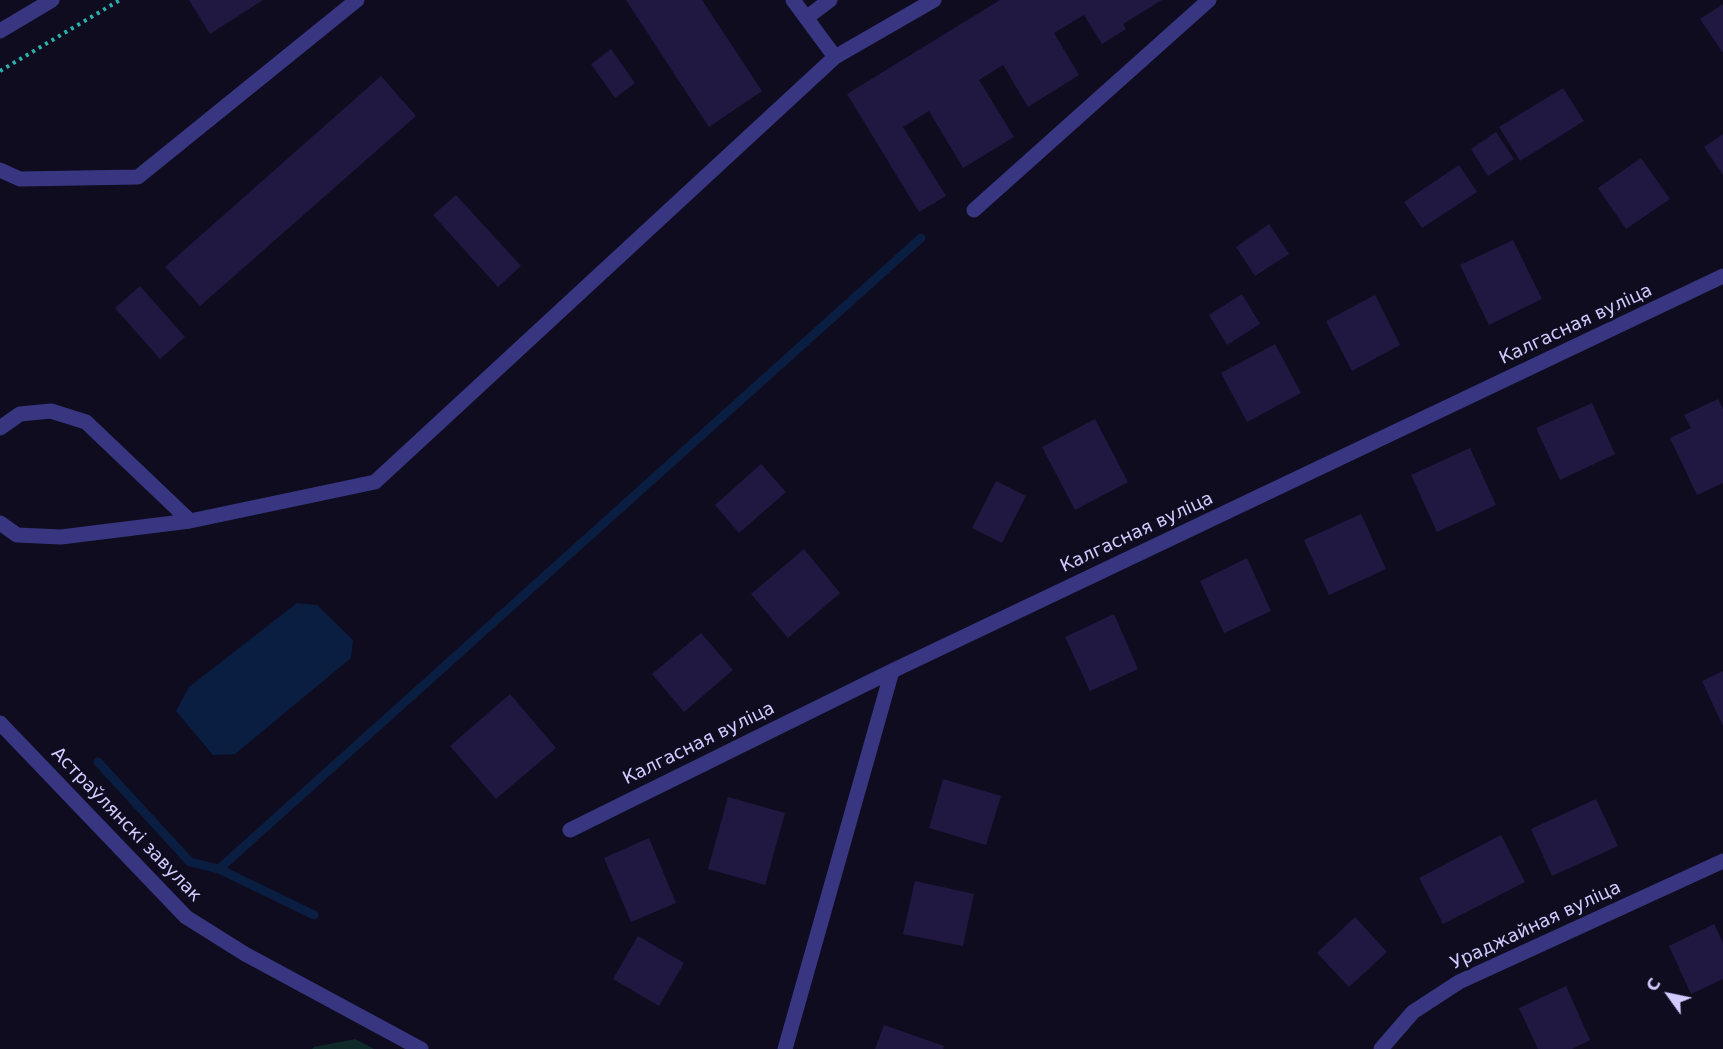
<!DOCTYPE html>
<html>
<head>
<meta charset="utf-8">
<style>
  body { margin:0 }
  #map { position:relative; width:1723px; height:1049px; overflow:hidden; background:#0f0c20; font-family:"DejaVu Sans",sans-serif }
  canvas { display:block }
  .north { position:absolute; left:1639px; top:965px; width:60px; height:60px; -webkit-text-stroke:4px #0f0c20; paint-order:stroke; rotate:303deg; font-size:16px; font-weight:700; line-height:24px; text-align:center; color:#d1cbff }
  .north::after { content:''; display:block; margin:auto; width:21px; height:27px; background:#d1cbff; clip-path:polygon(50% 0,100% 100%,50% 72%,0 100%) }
</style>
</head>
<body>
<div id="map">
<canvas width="1723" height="1049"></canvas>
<div class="north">С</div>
</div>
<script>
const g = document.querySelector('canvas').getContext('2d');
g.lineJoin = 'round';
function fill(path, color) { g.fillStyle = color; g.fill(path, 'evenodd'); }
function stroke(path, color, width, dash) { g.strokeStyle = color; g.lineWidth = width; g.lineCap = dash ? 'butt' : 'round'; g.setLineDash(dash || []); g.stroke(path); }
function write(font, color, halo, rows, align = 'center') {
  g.font = font + ' "DejaVu Sans",sans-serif'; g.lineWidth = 6; g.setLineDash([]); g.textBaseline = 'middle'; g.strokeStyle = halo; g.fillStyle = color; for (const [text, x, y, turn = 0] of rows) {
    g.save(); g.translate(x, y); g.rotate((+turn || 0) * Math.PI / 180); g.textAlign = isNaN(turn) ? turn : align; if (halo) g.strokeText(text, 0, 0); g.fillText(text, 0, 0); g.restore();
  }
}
const green = new Path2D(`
  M355,1039L374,1049H312L314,1047Z`);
const water = new Path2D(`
  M297,603L317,605L353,640L351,658L235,754L213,755L176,711L189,687Z`);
const stream = new Path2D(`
  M98,762L190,862L219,869L921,238
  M219,869L314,915`);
const building = new Path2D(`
  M189,0H263L210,34Z
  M626,0H702L762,91L709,127Z
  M1000,0H1162L1123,24L1126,29L1102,44L1084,15L1054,33L1079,75L1028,107L1003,65L979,80L1014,137L963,168L929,111L903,127L946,196L919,212L847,94Z
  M1723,4V53L1700,19Z
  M611,49L635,83L615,98L591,64Z
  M381,76L416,116L200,306L165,267Z
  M1563,88L1584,121L1520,161L1499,127Z
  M1496,132L1514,159L1488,176L1471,149Z
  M1723,134V175L1704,147Z
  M1641,158L1670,199L1626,229L1598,188Z
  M1459,165L1477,192L1422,228L1404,202Z
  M456,195L521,266L498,287L433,215Z
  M1269,224L1289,254L1255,276L1236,247Z
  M1513,240L1542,299L1489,325L1460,265Z
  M140,286L185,337L160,359L115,308Z
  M1242,294L1260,324L1227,345L1209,315Z
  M1375,295L1400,345L1352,371L1326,321Z
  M1275,344L1301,393L1247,422L1221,373Z
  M1718,399L1723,409V483L1697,495L1670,438L1691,428L1684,415Z
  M1592,403L1615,454L1560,480L1536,428Z
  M1095,419L1128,482L1075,510L1042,447Z
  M1470,448L1496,505L1437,532L1411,475Z
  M761,464L786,492L739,533L715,505Z
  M996,481L1026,496L1002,543L972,528Z
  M1361,514L1386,569L1329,595L1304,540Z
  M804,549L840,593L788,638L751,594Z
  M1247,558L1271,611L1224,633L1200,581Z
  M1114,614L1138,669L1090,691L1065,637Z
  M701,633L733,670L684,712L652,674Z
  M1723,671V726L1702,681Z
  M510,694L556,748L496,799L450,746Z
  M943,779L1001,796L986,845L929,828Z
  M728,797L785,813L765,885L708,869Z
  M1596,799L1618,846L1552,876L1531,829Z
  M1501,835L1525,882L1443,924L1419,878Z
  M649,838L676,903L631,922L604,858Z
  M915,881L974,894L963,946L903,934Z
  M1355,917L1387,952L1349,987L1317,953Z
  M1714,924L1723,943V979L1691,994L1669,946Z
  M638,936L684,963L659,1006L613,979Z
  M1566,986L1590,1040L1572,1049H1538L1519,1008Z
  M884,1025L944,1046L943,1049H875Z`);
const path = new Path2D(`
  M0,71L120,0`);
const minor = new Path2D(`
  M806,18L830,0
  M0,31L52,0
  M835,57L934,0
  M0,170L20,179L138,177L357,0
  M974,210L1209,0
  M0,428L20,414L51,411L86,422L190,521
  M0,523L17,535L61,537L190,521L375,482L835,57L793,0
  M0,723L186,917L245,954L421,1049
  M570,830L892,671L1723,276
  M785,1049L892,671
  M1381,1049L1413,1012L1459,982L1723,861`);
const streetNames = [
  ["Калгасная вуліца",1576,325,-25],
  ["Калгасная вуліца",1137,533,-25],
  ["Калгасная вуліца",699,744,-26],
  ["Астраўлянскі завулак",126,825,46],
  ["Ураджайная вуліца",1536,926,-25]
];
fill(green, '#0f2a29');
fill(water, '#0a1e41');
stroke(stream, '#0a1e41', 9);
fill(building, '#201841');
stroke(path, '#2ab4ac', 4, [3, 4.5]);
stroke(minor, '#383681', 15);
write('18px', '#d1cbff', '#0f0c20', streetNames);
</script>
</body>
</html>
